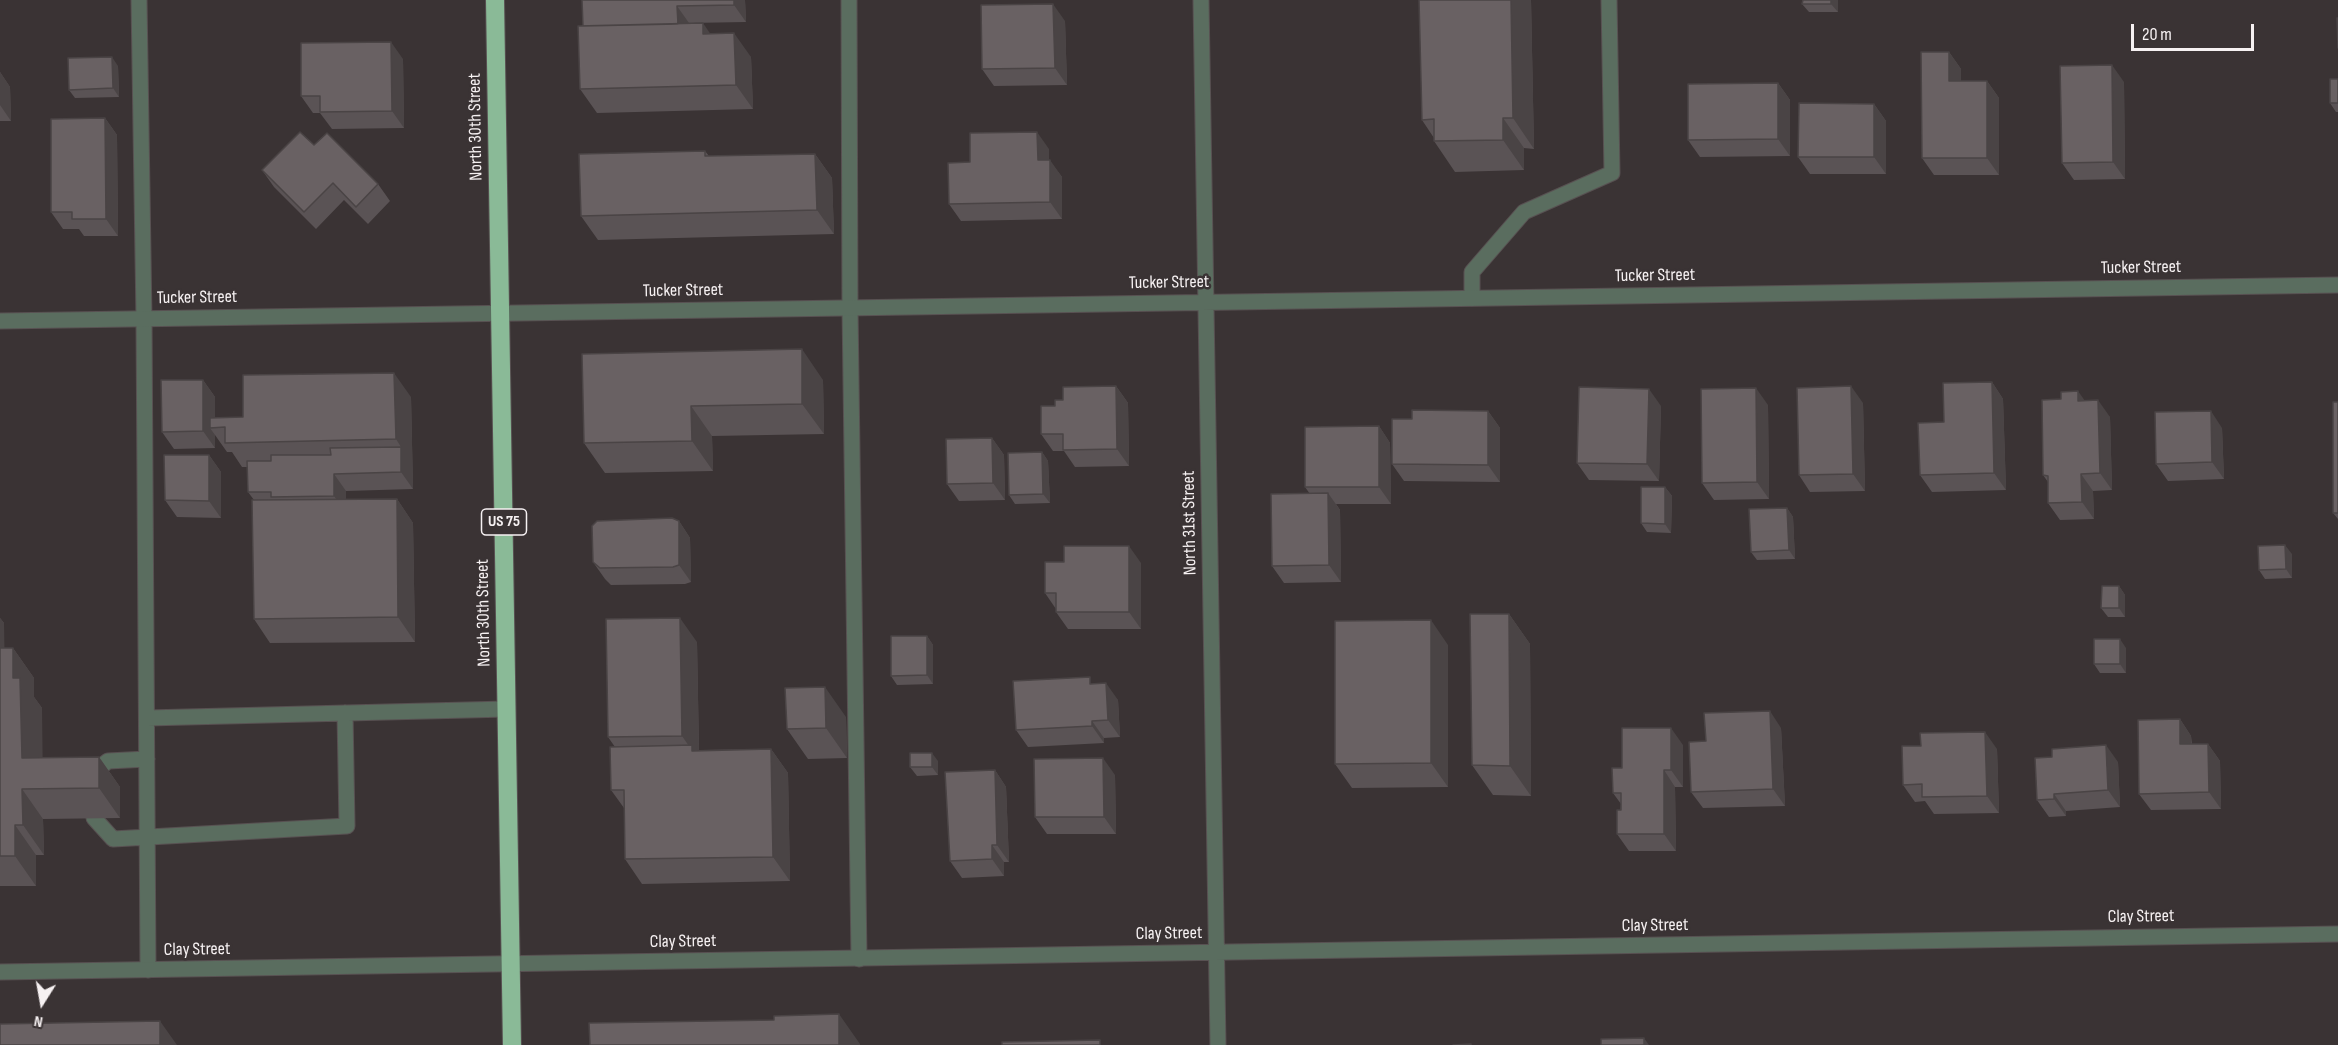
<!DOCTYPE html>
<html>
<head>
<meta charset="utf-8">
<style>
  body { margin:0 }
  #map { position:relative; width:2338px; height:1045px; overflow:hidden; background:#3a3334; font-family:"Sofia Sans Condensed",sans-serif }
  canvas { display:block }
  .north { position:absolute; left:12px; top:973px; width:60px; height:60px; -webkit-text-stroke:4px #3a3334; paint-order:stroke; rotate:191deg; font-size:16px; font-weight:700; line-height:24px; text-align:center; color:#f6f1f2 }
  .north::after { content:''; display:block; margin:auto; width:21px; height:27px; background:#f6f1f2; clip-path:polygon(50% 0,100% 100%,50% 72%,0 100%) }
  .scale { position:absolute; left:2131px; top:24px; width:123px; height:27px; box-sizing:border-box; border:3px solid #f6f1f2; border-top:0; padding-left:8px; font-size:18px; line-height:21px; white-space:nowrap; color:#f6f1f2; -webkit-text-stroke:4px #3a3334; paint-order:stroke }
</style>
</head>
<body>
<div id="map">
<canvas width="2338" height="1045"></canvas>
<div class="north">N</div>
<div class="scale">20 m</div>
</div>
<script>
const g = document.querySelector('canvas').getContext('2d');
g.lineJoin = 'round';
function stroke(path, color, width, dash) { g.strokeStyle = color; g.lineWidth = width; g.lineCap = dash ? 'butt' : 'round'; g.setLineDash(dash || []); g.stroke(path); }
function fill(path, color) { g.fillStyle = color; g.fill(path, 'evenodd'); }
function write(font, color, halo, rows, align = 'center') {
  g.font = font + ' "Sofia Sans Condensed",sans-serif'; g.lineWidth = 5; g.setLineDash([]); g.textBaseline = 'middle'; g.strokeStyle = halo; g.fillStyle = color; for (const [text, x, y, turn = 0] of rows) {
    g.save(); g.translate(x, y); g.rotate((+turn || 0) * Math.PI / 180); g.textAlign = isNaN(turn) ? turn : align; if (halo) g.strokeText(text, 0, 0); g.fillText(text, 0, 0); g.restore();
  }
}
const lane = new Path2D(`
  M139,0L144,319L148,970
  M849,0L850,308L859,959
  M1472,298V272L1524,212L1612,173L1609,0
  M147,718L507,709
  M94,778V772L108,761L147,759
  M94,818L113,839L347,826L345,713`);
const street = new Path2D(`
  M1201,0L1218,1045
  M0,321L2338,285
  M0,972L2338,934`);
const highway = new Path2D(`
  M495,0L512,1045`);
const wall = new Path2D(`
  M582,0H745L746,22L689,23V24L710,34L751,57L753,109L597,113L580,89L583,26Z
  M1531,0L1534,149L1524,148V170L1455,172L1434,141V138L1422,120Z
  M1838,0V12H1809L1802,4Z
  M1065,21L1067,85L994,86L982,69Z
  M1949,52L1961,69V81H1987L1999,98V175H1934L1922,158Z
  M403,59L404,128L332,129L320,113H313L301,96Z
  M118,66L119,97L75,98L69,90Z
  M0,72L10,87L11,121H0Z
  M2338,79V112H2336L2330,103Z
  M2124,82L2125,179L2074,180L2062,163Z
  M1778,83L1790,100V156L1700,157L1688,140Z
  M1874,104L1886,121V174H1810L1798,157Z
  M105,118L117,135L118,236H84L79,229H63L51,212Z
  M314,145L378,184L390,201L368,224L344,200L316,229L274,187L262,170Z
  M1049,149V160L1062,177V219L961,221L949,204L970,162Z
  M705,151L709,156L815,154L832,178L834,234L598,240L581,216Z
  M582,354L823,380L824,434L712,436L713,471L605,473L584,443Z
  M203,380L215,397V418L243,417L411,397L413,489L346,491V499H397L413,523L415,642L270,643L254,619V500L248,492V467H242L232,452H227L215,435V448L174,449L162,432Z
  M1992,382L2003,399L2006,490L1932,492L1920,475L1944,422Z
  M1116,386L1128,403L1129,466L1075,467L1064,451H1053L1041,434L1063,400Z
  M2084,401L2110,417L2112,490L2093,491L2094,519L2060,520L2048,503V482L2043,475Z
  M2338,402V519L2333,513Z
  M1863,403L1865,491L1810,492L1799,475Z
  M1768,405L1769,499L1714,500L1702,483Z
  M1661,406L1659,481L1589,480L1577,463Z
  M1488,411L1500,428V482L1404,481L1392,464Z
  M1379,426L1390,443L1391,504H1336L1340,510L1341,582L1284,583L1272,566L1310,494L1305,487Z
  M2222,428L2224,479L2168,481L2156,464Z
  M992,438L1004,455L1005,500L959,501L947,484Z
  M1042,452L1048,461L1050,503L1015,504L1009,495Z
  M209,455L221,472V518L177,517L165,500Z
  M1665,487L1672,496L1671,533L1647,532L1641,523Z
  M1787,508L1793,517L1795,559L1757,560L1751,552Z
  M679,521L690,538L691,582L685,584L611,585L605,579L593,562Z
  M2292,554V578L2265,579L2259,570Z
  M1141,563V629H1068L1056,612V609L1045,593Z
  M2119,586L2125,595V617H2108L2101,608Z
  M1509,614L1530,644L1531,796L1493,795L1472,765Z
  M0,618L4,623V648H13L34,678V697L42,708V758L99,757L120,787V818L43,819L44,855H36V886H0Z
  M927,636L933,645V684L897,685L891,676Z
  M697,642L699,750L771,749L788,773L790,881L642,884L625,859L624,808L611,790L615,747L608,737Z
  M1448,645V787L1352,788L1335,764Z
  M2126,648V673H2100L2094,664Z
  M1095,684L1118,700L1120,737L1104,738V743L1028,747L1016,730Z
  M846,717L847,758L808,759L787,729Z
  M2180,719L2191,736L2192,744H2208L2220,761L2221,809L2151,810L2139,794Z
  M1781,728L1785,806L1703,808L1691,792L1706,741Z
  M1683,745V787H1675L1676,851H1629L1617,834L1621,804L1613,793L1622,768Z
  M1997,749L1999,813L1934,814L1925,801L1915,802L1903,785Z
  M938,761V775L917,776L910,767Z
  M2118,762L2120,807L2066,811V816L2049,817L2037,800Z
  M995,770L1006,787L1009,862H1004V876L962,878L950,861Z
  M1115,775L1116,834H1047L1035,817Z`);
const shadedWall = new Path2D(`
  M734,0H745L746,22L734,5Z
  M1511,0H1531L1534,149L1513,118Z
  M1831,0H1838V12L1831,4Z
  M1053,4L1065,21L1067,85L1055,68Z
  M677,6L689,23L690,48L678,31Z
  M703,23L720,48L703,34Z
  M734,33L751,57L753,109L736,85Z
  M391,42L403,59L404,128L392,111Z
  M1949,52L1961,69V98L1949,81Z
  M112,57L118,66L119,97L113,88Z
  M2112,65L2124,82L2125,179L2113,162Z
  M0,72L10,87L11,121L0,105Z
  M1987,81L1999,98V175L1987,158Z
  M1778,83L1790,100V156L1778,139Z
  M1874,104L1886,121V174L1874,157Z
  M105,118L117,135L118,236L106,219Z
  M1503,118L1524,148V170L1503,140Z
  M1037,132L1049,149V177L1038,160Z
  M815,154L832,178L834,234L817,210Z
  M1050,160L1062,177V219L1050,202Z
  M802,349L823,380L824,434L802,404Z
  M394,373L411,397L413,489L401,472V447L396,439Z
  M203,380L215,397V428H210L215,435V448L203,431Z
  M1992,382L2003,399L2006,490L1994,473Z
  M1116,386L1128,403L1129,466L1117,449Z
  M1851,386L1863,403L1865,491L1853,474Z
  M1756,388L1768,405L1769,499L1757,482Z
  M1649,389L1661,406L1659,481L1647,464Z
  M2078,391L2090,408L2078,401Z
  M2098,400L2110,417L2112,490L2100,473Z
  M691,406L712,436L713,471L692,441Z
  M1488,411L1500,428V482L1488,465Z
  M2211,411L2222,428L2224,479L2212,462Z
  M1379,426L1390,443L1391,504L1379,487Z
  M992,438L1004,455L1005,500L993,483Z
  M1042,452L1048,461L1050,503L1043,494Z
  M209,455L221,472V518L209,501Z
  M334,474L346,491V513L334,496Z
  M2081,474L2093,491L2094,519L2082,502Z
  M1665,487L1672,496L1671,533L1665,524Z
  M1328,493L1340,510L1341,582L1329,565Z
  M397,499L413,523L415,642L398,617Z
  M1787,508L1793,517L1795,559L1789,550Z
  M679,521L690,538L691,582L679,565Z
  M2285,545L2292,554V578L2286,569Z
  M1129,546L1141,563V629L1129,612Z
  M2119,586L2125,595V617L2119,608Z
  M1509,614L1530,644L1531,796L1510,766Z
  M0,618L4,623L5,678L0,672Z
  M680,618L697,642L699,754L709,775L682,736Z
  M1431,620L1448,645V787L1431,763Z
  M927,636L933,645V684L927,675Z
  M2120,639L2126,648V673L2120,664Z
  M13,648L34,678V697L42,708L43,788L22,758L13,678Z
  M1106,683L1118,700L1120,737L1108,720Z
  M825,687L846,717L847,758L826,728Z
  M1770,711L1781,728L1785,806L1773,789Z
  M2180,719L2191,736L2192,761L2180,744Z
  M1092,721L1104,738V743L1092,726Z
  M1671,728L1683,745V787L1671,770Z
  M1985,732L1997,749L1999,813L1987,796Z
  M2208,744L2220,761L2221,809L2209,792Z
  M2106,745L2118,762L2120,807L2108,790Z
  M771,749L788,773L790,881L773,857Z
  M932,753L938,761V775L932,767Z
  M99,757L120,787V818L99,788Z
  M1103,758L1115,775L1116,834L1104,817Z
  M995,770L1006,787L1009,862L997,845Z
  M1664,770L1675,787L1676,851L1664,834Z
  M22,789L43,819L44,855L23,825Z
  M2054,794L2066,811V816L2054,799Z
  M15,825L36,855V886L15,856Z
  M992,845L1004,862V876L992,859Z
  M839,1014L860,1044V1045H839Z
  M160,1021L177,1045H160Z
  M1644,1038L1649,1045H1644Z`);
const building = new Path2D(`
  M582,0H734V5L677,6L678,24L583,26Z
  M1419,0H1511L1513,118H1503V140L1434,141V119L1422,120Z
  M1803,0H1831V4H1802Z
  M1053,4L1055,68L982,69L981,5Z
  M2337,18H2338V48Z
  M703,23V34L734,33L736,85L580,89L578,26Z
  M391,42L392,111L320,112V96H301V43Z
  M1921,52H1949V81H1987V158H1922Z
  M112,57L113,88L69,90L68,58Z
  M2112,65L2113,162L2062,163L2060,66Z
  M2330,79H2338V103H2330Z
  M1778,83V139L1688,140V84Z
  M1799,103L1874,104V157H1798Z
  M105,118L106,219H72V212H51V119Z
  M300,132L314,145L327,133L378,184L356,207L333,183L304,212L262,170Z
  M1037,132L1038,160H1050V202L949,204L948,163L970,162V133Z
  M705,151V156L815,154L817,210L581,216L579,154Z
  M802,349V404L691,406L692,441L584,443L582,354Z
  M394,373L396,439L225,443V427L210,428V418L243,417V375Z
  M161,380H203V431L162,432Z
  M1992,382L1994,473L1920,475L1918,423L1944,422L1943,383Z
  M1116,386L1117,449L1063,450V434H1041V406H1055V400H1063V387Z
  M1851,386L1853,474L1799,475L1797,388Z
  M1579,387L1649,389L1647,464L1577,463Z
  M1756,388L1757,482L1702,483L1701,389Z
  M2078,391V401L2098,400L2100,473L2081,474L2082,502L2048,503V476L2043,475L2042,400L2061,399V392Z
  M2333,402H2338V513H2333Z
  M1412,410L1488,411V465L1392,464V419H1412Z
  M2211,411L2212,462L2156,464L2155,412Z
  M1379,426V487H1305V427Z
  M992,438L993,483L947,484L946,439Z
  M401,447V472L334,474V496L271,497V492H248L247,461H271V455H331L330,448Z
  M1042,452L1043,494L1009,495L1008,453Z
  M164,455H209V501L165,500Z
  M1641,487H1665V524L1641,523Z
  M1328,493L1329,565L1272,566L1271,494Z
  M397,499L398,617L254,619L252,500Z
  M1787,508L1789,550L1751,552L1749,509Z
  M672,518L679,521V565L673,567L600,568L593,562L592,526L597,521Z
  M2285,545L2286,569L2259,570L2258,546Z
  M1064,546H1129V612H1056V593H1045V562H1064Z
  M2102,586H2119V608H2101Z
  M1470,614H1509L1510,766L1472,765Z
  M680,618L682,736L608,737L606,619Z
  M1431,620V763L1335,764V621Z
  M891,636H927V675L891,676Z
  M2094,639H2120V664H2094Z
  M0,648H13V678H20L22,758L99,757V788L22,789L23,825H15V856H0Z
  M1090,677V684L1106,683L1108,720L1092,721V726L1016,730L1013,681Z
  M825,687L826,728L787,729L785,688Z
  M1770,711L1773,789L1691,792L1689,742L1706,741L1704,713Z
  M2180,719V744H2208L2209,792L2139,794L2138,720Z
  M1622,728H1671V770H1664V834H1617V810H1621V793H1613L1612,768H1622Z
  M1985,732L1987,796L1922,797V784L1903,785L1902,746H1921L1920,733Z
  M692,745V751L771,749L773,857L625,859L624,790H611L610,747Z
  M2106,745L2108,790L2054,794V799L2037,800L2035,758L2052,757V749Z
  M910,753H932V767H910Z
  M1103,758L1104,817H1035L1034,759Z
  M995,770L997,845H992V859L950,861L945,772Z
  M839,1014V1045H590L589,1023L774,1020V1016Z
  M160,1021V1045H0V1024Z
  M1644,1038V1045H1601V1039Z
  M1100,1040V1045H1002V1042Z
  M1471,1044V1045H1453Z`);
const shields = [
  [504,522,45]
];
const shieldNames = [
  ["US 75",504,522]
];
const streetNames = [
  ["North 30th Street",476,127,-91],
  ["Tucker Street",2141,268,-1],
  ["Tucker Street",1655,276,-1],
  ["Tucker Street",1169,283,-1],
  ["Tucker Street",683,291,-1],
  ["Tucker Street",197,298,-1],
  ["North 31st Street",1190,523,-91],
  ["North 30th Street",484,613,-91],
  ["Clay Street",2141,917,-1],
  ["Clay Street",1655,926,-1],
  ["Clay Street",1169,934,-1],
  ["Clay Street",683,942,-1],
  ["Clay Street",197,950,-1]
];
stroke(lane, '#585152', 17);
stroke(street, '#585152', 17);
stroke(highway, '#585152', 20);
stroke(lane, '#5a6d5f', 15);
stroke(street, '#5a6d5f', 15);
stroke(highway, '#8aba97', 18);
fill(wall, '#5a5355');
fill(shadedWall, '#4a4445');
fill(building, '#696163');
stroke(building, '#4a4445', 1.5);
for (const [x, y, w] of shields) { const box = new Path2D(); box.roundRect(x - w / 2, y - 13, w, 26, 4.5); g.fillStyle = '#3a3334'; g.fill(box); stroke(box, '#f6f1f2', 1.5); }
write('bold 16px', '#f6f1f2', null, shieldNames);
write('18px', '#f6f1f2', '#3a3334', streetNames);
</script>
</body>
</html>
